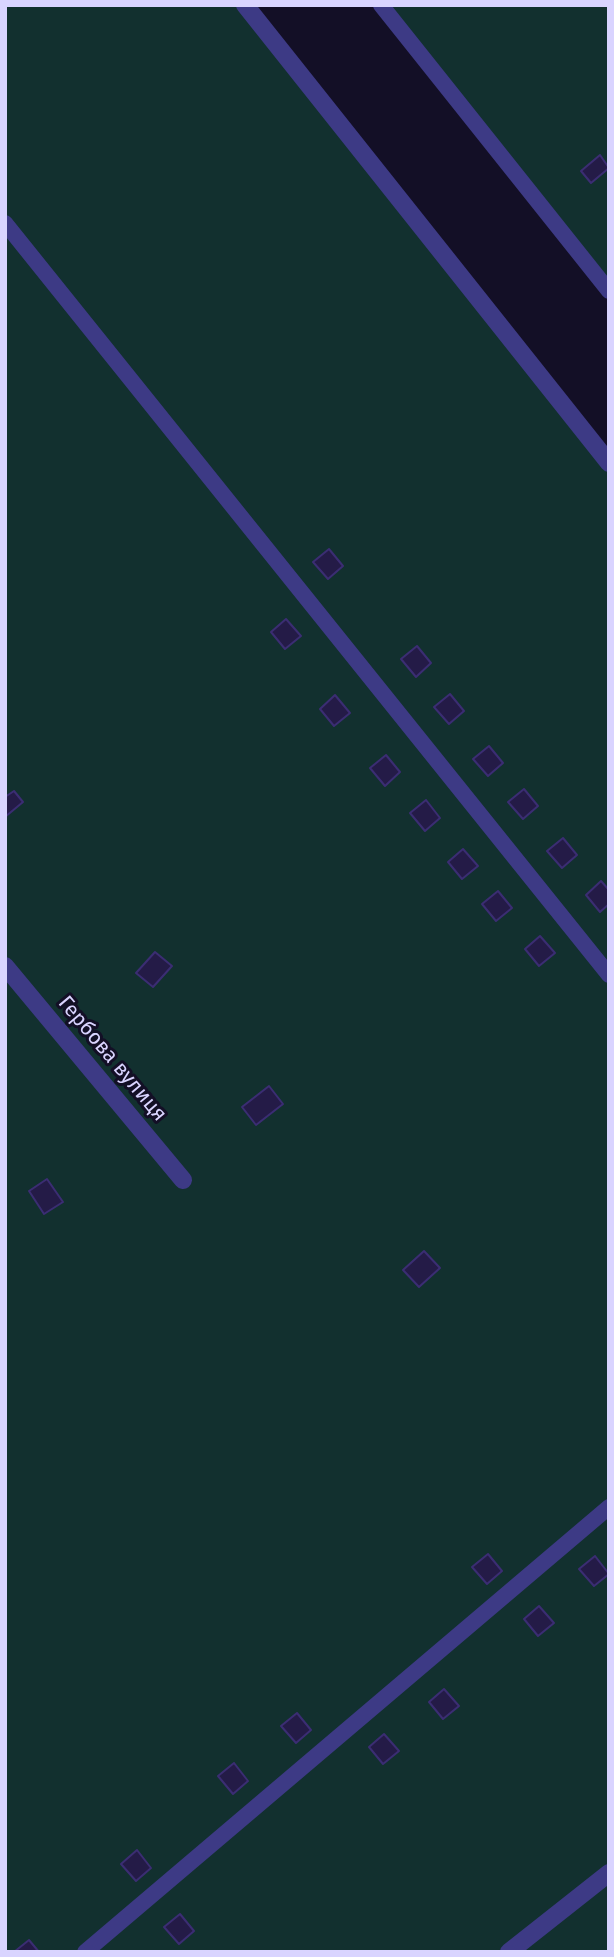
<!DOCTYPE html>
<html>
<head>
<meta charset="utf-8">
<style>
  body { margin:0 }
  #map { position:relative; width:614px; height:1957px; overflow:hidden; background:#130f26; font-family:"Fira Sans",sans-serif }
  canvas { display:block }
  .frame { position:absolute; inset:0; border:7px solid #d9d4ff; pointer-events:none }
</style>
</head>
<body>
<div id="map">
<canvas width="614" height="1957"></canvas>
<div class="frame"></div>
</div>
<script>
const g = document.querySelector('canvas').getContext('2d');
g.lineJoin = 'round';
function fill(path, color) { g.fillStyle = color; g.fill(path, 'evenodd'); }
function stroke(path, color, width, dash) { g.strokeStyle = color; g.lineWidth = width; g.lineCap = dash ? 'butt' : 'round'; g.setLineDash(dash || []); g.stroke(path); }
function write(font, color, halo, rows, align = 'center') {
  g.font = font + ' "Fira Sans",sans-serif'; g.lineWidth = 6; g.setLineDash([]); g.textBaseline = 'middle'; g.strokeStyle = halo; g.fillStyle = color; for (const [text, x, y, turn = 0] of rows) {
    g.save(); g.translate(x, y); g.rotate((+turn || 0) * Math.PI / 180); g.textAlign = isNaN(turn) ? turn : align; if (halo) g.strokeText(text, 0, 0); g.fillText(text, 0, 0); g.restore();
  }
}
const green = new Path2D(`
  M5,5H245L609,463V1952H5Z
  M385,5H609V289Z`);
const building = new Path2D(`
  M600,155L609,168L591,183L581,171Z
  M329,549L343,566L328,579L313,562Z
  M286,619L301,636L285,649L271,632Z
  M417,646L431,663L416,677L401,659Z
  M450,694L464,711L449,724L434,707Z
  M335,695L350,713L334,726L320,709Z
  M489,746L503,763L488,776L473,759Z
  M386,755L400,772L385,786L370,768Z
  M524,789L538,806L523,819L508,802Z
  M14,791L23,802L5,817V797Z
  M426,800L440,818L425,831L410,813Z
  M563,838L577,855L562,868L547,851Z
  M463,849L478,866L462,879L448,862Z
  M601,881L609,890V904L600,912L586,895Z
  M498,891L512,908L496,921L482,904Z
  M540,936L555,953L539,966L525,949Z
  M155,952L172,966L153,987L136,973Z
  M269,1086L283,1104L256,1125L242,1107Z
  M47,1179L63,1202L44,1214L29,1191Z
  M424,1251L440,1268L419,1287L403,1270Z
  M488,1554L502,1571L487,1584L472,1567Z
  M595,1556L609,1574L594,1586L579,1569Z
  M539,1606L554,1623L538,1636L524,1619Z
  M444,1689L459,1706L443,1719L429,1702Z
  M297,1713L311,1730L296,1743L281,1726Z
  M384,1734L399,1751L383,1764L369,1747Z
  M234,1763L248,1781L233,1794L218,1776Z
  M137,1850L151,1868L136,1881L121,1864Z
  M180,1914L194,1931L179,1944L164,1927Z
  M29,1940L39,1952H14Z`);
const lane = new Path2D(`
  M381,5L609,291
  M5,223L609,975
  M85,1952L609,1507`);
const street = new Path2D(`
  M245,5L609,463
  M5,966L183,1180
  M509,1952L609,1873`);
const streetNames = [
  ["Гербова вулиця",112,1059,50]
];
fill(green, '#12302f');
fill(building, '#241b47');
stroke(building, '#3b2d73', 2);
stroke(lane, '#3d3a85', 16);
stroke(street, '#3d3a85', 18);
write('21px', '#d9d4ff', '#130f26', streetNames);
</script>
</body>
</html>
